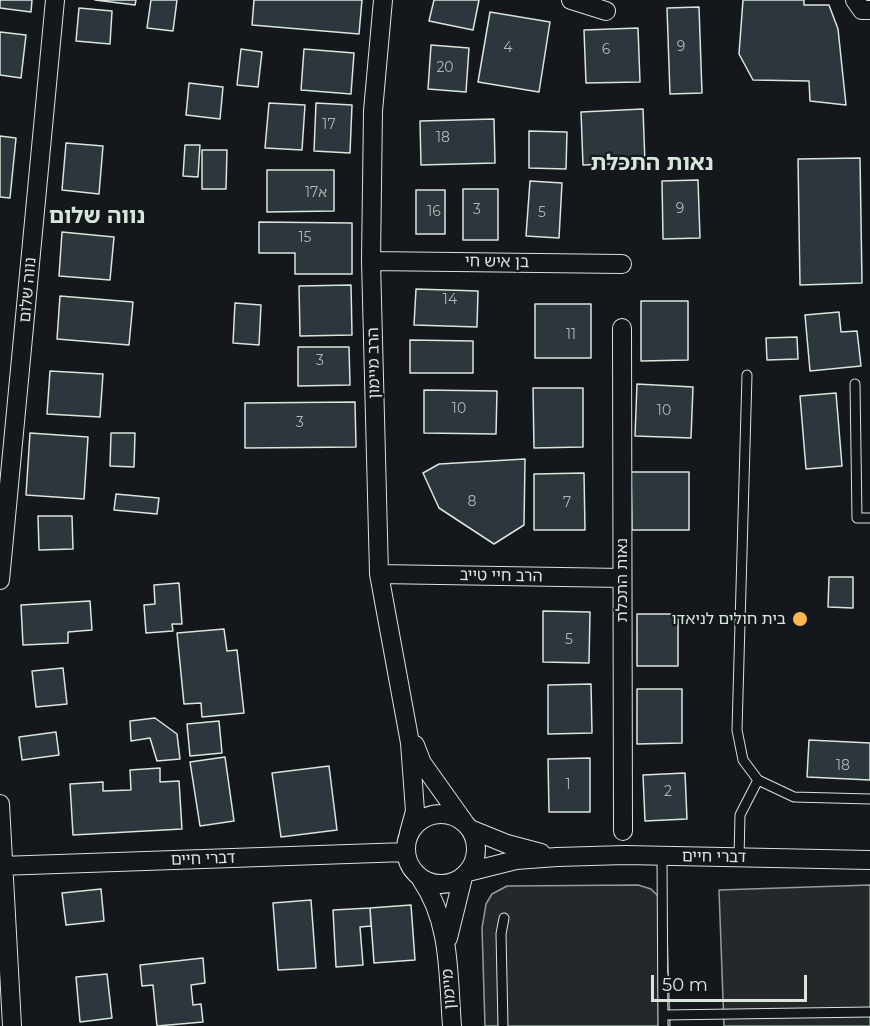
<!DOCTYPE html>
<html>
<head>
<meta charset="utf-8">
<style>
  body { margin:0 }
  #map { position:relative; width:870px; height:1026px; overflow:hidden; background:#14181c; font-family:Montserrat,sans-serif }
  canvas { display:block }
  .scale { position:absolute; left:651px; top:975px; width:156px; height:27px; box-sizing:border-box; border:3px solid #d8e6dc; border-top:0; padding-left:8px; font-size:18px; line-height:21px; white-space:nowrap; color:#d8e6dc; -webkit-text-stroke:4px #14181c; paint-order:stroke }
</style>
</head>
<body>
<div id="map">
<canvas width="870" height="1026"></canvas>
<div class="scale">50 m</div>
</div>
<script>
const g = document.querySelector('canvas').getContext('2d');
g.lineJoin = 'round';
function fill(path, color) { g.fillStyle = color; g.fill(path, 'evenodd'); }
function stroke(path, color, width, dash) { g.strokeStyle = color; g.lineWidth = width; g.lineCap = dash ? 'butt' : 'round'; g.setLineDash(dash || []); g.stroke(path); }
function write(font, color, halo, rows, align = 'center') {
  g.font = font + ' Montserrat,"Noto Sans Hebrew",sans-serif'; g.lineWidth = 4.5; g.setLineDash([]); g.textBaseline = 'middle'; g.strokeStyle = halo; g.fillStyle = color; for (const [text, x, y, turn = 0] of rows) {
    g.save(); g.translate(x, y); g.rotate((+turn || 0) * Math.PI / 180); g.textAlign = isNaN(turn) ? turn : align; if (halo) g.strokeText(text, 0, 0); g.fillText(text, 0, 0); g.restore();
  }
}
const parking = new Path2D(`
  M638,885L651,889L666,904L670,1026H485L482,928L486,904L492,894L507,886Z
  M870,885V1026H724L719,890Z`);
const building = new Path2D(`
  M0,0H32L31,12L0,8Z
  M95,0H136L135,5Z
  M151,0H177L173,31L147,28Z
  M254,0H362L359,34L252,25Z
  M434,0H479L473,30L429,21Z
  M743,0H804V5H829L838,29L846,105L810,101L809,81L753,80L739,54Z
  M699,7L702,93L670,94L667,8Z
  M79,8L112,11L110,44L76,41Z
  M490,12L550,22L539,92L478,82Z
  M638,28L640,82L586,83L584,30Z
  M0,32L26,35L21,78L0,75Z
  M431,45L469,48L466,92L428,89Z
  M241,49L262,52L258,87L237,85Z
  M304,49L354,53L351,94L301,90Z
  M189,83L223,87L220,119L186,115Z
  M269,103L305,105L302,150L265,148Z
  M316,103L352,105L350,153L314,151Z
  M643,109L645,163L583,165L581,112Z
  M494,119L495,163L421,165L420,121Z
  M529,131L567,132L566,169L529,168Z
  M0,136L16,138L10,198L0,197Z
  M66,143L103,146L99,194L62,190Z
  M185,145H200L198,177L183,176Z
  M202,150H227L226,189H202Z
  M860,158L862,283L800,285L798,159Z
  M267,170H334V211L267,212Z
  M698,180L700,238L663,239L662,181Z
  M530,181L562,183L559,238L526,236Z
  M463,189H498V240H463Z
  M416,190H445V234H416Z
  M259,222L352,223V274H295V253H259Z
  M62,232L114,237L110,280L59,276Z
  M351,285L352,335L300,336L299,286Z
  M416,289L478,291L477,327L414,325Z
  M60,296L133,302L129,345L57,339Z
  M641,301H688V360L641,361Z
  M235,303L261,305L259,345L233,343Z
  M535,304H591V358H535Z
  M839,312L841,332L857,331L861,366L810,371L805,315Z
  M797,337L798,359L767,360L766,338Z
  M410,340L473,341V373H410Z
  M298,347H349L350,385L298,386Z
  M50,371L103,374L100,417L47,414Z
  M637,384L693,387L691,438L635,436Z
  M533,388H583V447L534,448Z
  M424,390L497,391L496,434L424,433Z
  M836,393L842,466L806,469L800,396Z
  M355,402L356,447L245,448V403Z
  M30,433L88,437L84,499L26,495Z
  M111,433H135L134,467L110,466Z
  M525,459L524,525L494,544L439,508L423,473L439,464Z
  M631,472H689V530H632Z
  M584,473L585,530H534V474Z
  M116,494L159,498L157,514L114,510Z
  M38,516H72L73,549L39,550Z
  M829,577H853V608L828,607Z
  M179,583L182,624H172L173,631L146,633L144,605L155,604L154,585Z
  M90,601L92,630L68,632V643L23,645L21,605Z
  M543,611L590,612L589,663L543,662Z
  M637,614H678V666H637Z
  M224,629L227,651L237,650L244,713L202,717L201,703L184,704L177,633Z
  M63,668L67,704L36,707L32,671Z
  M591,684L592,733L548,734V685Z
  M637,689H682V743L637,744Z
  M155,718L177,734L180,759L157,761L150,738L131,741L130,721Z
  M219,721L222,753L190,756L187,724Z
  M56,732L59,755L22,760L19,737Z
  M809,740L870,743V780L807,777Z
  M225,757L234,821L200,826L190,762Z
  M590,758V812H549L548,759Z
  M329,766L337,830L281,837L272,773Z
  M160,768V782L179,781L182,829L73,835L70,784L103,782V791L131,790L130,770Z
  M685,773L687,819L645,821L643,775Z
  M101,889L104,921L66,925L62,893Z
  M311,900L316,968L278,970L273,903Z
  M411,905L415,960L374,963L370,908Z
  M370,908L371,926L360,927L363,965L336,967L333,910Z
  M203,958L205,983L191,985L193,1005L201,1004L203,1022L157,1026L153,985L142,986L140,965Z
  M107,974L112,1018L80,1022L76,977Z`);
const lane = new Path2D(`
  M747,375L737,730L743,760L758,780L794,797L870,799
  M855,384L857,518H870
  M662,857L663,1026
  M739,858L740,815L758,780
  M664,1015L870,1012
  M503,1026L501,934L504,918`);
const street = new Path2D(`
  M383,0L373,111L371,261L379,574L410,743L415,811L409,833
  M571,0L606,11
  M855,0L862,10H870
  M371,261L622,264
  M622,328L623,831
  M379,574L622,578
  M0,580L55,0
  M415,745L422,763L464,822
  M0,804L12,1026
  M406 849a35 35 0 1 1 70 0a35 35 0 1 1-70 0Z
  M470,829L507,844L541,853
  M0,866L406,852
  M468,872L516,860L557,857L625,855L870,860
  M421,879C451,922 448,976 452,1026
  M448,938L463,877`);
const markers = [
  [800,619,8,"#ffb74d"]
];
const numberNames = [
  ["9",681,47],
  ["4",508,48],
  ["6",606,50],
  ["20",445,68],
  ["17",329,125],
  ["18",443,138],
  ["17א",316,193],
  ["9",680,209],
  ["3",477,210],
  ["16",434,212],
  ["5",542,213],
  ["15",305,238],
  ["14",450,300],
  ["11",571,335],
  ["3",320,361],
  ["10",459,409],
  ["10",664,411],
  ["3",300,423],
  ["8",472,502],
  ["7",567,503],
  ["5",569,640],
  ["18",843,766],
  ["1",568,785],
  ["2",668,792]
];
const streetNames = [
  ["בן איש חי",497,262,1],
  ["נווה שלום",28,290,-85],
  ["הרב מיימון",374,363,-91],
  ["הרב חיי טייב",501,576,1],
  ["נאות התכלת",622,580,-90],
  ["דברי חיים",714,857,1],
  ["דברי חיים",203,859,-2],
  ["מיימון",449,989,-94]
];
const poiNames = [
  ["בית חולים לניאדו",786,619]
];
const districtNames = [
  ["נאות התכלת",652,164],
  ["נווה שלום",97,217]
];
fill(parking, '#24282b');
stroke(parking, '#939e99', 1.5);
fill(building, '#2c363c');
stroke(building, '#d8e6dc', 1.5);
stroke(lane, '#d8e6dc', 11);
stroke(street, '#d8e6dc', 20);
stroke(lane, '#14181c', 9);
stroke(street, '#14181c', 18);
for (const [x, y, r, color] of markers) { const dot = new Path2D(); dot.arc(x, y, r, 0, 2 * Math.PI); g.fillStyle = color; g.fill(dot); stroke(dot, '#14181c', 2); }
write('14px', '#adbab4', null, numberNames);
write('16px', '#d8e6dc', '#14181c', streetNames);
write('16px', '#d8e6dc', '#14181c', poiNames, 'right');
write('bold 22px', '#d8e6dc', '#14181c', districtNames);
</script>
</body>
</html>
